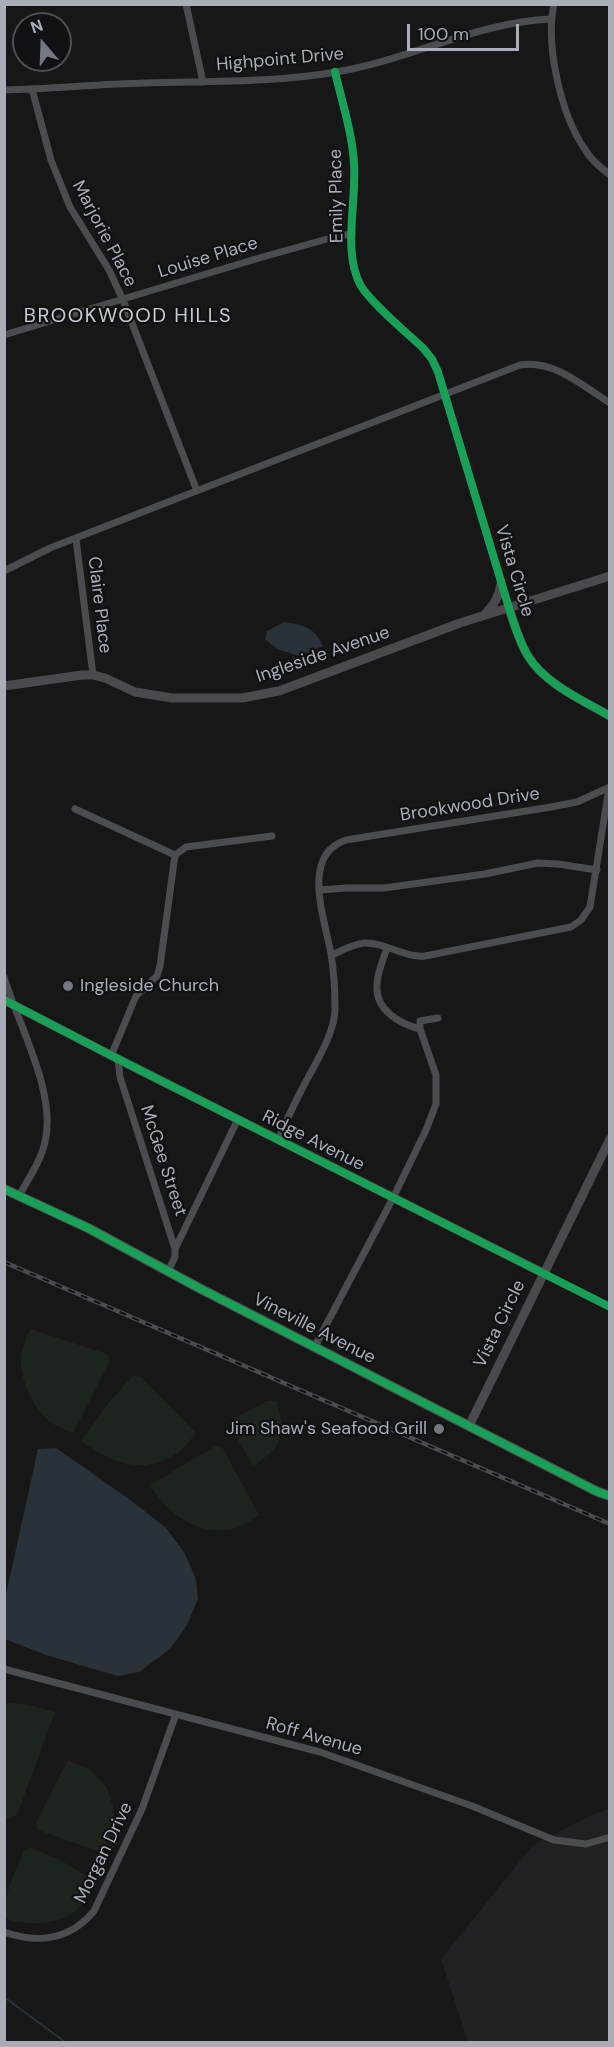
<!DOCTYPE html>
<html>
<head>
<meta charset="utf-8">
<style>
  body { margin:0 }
  #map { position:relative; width:614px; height:2047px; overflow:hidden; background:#171717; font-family:"DM Sans",sans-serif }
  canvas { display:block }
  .frame { position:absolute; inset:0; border:6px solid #a8adb8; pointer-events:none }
  .north { position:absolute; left:12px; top:12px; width:60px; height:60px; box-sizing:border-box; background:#111113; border:2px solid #4d4f55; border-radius:50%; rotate:341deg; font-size:16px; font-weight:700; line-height:24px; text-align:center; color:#a8adb8 }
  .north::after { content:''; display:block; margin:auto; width:21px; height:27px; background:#757880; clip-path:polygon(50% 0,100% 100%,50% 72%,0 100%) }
  .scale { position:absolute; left:407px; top:24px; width:112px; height:27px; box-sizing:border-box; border:3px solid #a8adb8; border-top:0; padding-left:8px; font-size:18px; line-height:21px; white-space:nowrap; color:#a8adb8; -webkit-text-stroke:4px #111113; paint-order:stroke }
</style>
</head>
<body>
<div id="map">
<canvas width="614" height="2047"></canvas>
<div class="frame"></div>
<div class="north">N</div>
<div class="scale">100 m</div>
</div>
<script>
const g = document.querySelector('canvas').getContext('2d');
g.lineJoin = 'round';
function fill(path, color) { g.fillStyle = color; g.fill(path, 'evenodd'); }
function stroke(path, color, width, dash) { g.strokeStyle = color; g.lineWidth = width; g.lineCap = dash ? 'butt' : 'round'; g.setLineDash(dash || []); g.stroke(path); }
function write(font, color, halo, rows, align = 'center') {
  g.font = font + ' "DM Sans",sans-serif'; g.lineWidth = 4.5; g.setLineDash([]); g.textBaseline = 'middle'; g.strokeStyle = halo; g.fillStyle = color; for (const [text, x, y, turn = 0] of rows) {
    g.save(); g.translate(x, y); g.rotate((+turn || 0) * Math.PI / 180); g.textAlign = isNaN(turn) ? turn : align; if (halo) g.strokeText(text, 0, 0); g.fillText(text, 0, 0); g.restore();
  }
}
const built = new Path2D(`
  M609,1809V2042H468L441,1959L533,1845L590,1816Z`);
const green = new Path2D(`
  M30,1329L107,1354L110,1361L73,1433C65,1429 54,1426 48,1420C32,1406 19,1377 21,1356C23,1346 26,1338 30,1329Z
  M133,1376L141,1377L196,1433C190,1440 184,1448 177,1453C141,1477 112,1462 81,1441L109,1402Z
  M267,1401H277C285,1437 284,1445 253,1466L230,1426L231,1420Z
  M215,1446L222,1447L259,1515C253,1519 246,1524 239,1527C204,1540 168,1515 150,1485Z
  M14,1703L32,1706L55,1712L17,1815L6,1818L4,1817L5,1704Z
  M68,1760L91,1770L107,1788L114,1810L115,1831L109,1855L38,1830L36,1823Z
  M30,1847L60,1860L95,1881C89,1890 83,1906 74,1912C56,1925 24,1926 5,1918C4,1893 15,1872 24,1850Z`);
const water = new Path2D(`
  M284,622C304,625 314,627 323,646L299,656L277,649L265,639L267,631Z
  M56,1448L129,1499L166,1528L184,1552L196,1579L198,1599L187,1625L170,1649L139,1672L118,1676L46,1655L5,1639V1599L38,1449Z`);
const stream = new Path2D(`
  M4,1997L65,2042`);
const street = new Path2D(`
  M186,4L203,82
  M554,4C545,45 561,114 584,148C590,159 600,167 610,175
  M335,72C342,102 352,132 354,163C357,200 342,253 361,286C372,304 407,333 423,348L432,359L438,372L509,608
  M32,89L51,160L70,207L109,270L123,300L197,491
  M4,90C51,89 98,84 145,83C208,81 273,83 336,72C409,60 477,22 551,19
  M4,335L259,258L338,236L352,234
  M76,539L93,675
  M4,571L50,548L520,365C553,359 583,386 610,403
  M75,809L175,855L186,847L272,836
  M320,890L346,888H384L485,874L538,863L558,864L597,870
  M387,948C383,960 377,973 377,985C375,1010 400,1024 420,1029
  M332,955C341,951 353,944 364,943C385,942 404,958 425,956L571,927L581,920L590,907L609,788
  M4,977C18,1024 57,1093 45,1142C41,1161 28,1179 19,1196
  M111,1056L136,996L157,976L160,966L175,855
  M118,1059L120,1077L175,1249V1257L168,1271
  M278,1139C286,1122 293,1106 302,1089C313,1067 335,1034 335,1009C335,991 334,972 331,954C325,919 300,855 346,840L551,807L577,802L610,787
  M175,1249L238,1119
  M543,1273L610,1307
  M315,1346L393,1198L426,1130L436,1104V1075L420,1029V1021L438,1018
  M4,1669L320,1752L472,1806L554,1840L586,1844L610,1837
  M4,1932C38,1944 70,1940 94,1911L142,1809L176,1714`);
const secondary = new Path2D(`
  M509,608C514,624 519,641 528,656C545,684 582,700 610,716
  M484,615C494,606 499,597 501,584
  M4,686L82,675H93L105,678L135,692L172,698H242L279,691L460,623L610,576
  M4,1000L118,1059L543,1273
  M469,1426L610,1139`);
const primary = new Path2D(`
  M4,1189L88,1228L199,1288L598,1492L610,1496`);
const rail = new Path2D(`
  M4,1262L610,1524`);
const cycleway = new Path2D(`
  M335,72C342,102 352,132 354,163C357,200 342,253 361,286C372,304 407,333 423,348L432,359L438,372L509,608C514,624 519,641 528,656C545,684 582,700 610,716
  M4,1000L118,1059L610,1307
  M4,1189L88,1228L199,1288L598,1492L610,1496`);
const markers = [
  [68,986,6,"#757880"],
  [439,1429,6,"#757880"]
];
const streetNames = [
  ["Highpoint Drive",280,60,-5],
  ["Emily Place",337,196,-91],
  ["Marjorie Place",104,234,62],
  ["Louise Place",208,258,-17],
  ["Vista Circle",514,571,73],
  ["Claire Place",99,605,83],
  ["Ingleside Avenue",323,655,-19],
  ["Brookwood Drive",470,805,-9],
  ["Ridge Avenue",313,1141,27],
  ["McGee Street",163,1161,72],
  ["Vista Circle",500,1324,-64],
  ["Vineville Avenue",314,1329,27],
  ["Roff Avenue",314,1737,16],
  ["Morgan Drive",104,1853,-64]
];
const poiNames = [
  ["Ingleside Church",80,986],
  ["Jim Shaw's Seafood Grill",427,1429,"right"]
];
const neighbourhoodNames = [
  ["BROOKWOOD HILLS",128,317]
];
fill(built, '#212123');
fill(green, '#1d241e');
fill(water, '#2a3239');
stroke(stream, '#2a3239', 2);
stroke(street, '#4b4c50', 7);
stroke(secondary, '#4a4a4e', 9);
stroke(primary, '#4d4f52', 10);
stroke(rail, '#4b4c4f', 4.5);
stroke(rail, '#111113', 2, [7]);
stroke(cycleway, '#1a9f57', 8);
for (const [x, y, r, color] of markers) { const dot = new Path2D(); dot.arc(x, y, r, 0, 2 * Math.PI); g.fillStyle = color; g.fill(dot); stroke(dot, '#111113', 2); }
write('18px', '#a8adb8', '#111113', streetNames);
write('18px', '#a8adb8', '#111113', poiNames, 'left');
g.letterSpacing = '1.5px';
write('20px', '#c9ccd4', '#111113', neighbourhoodNames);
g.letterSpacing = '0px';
</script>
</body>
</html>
